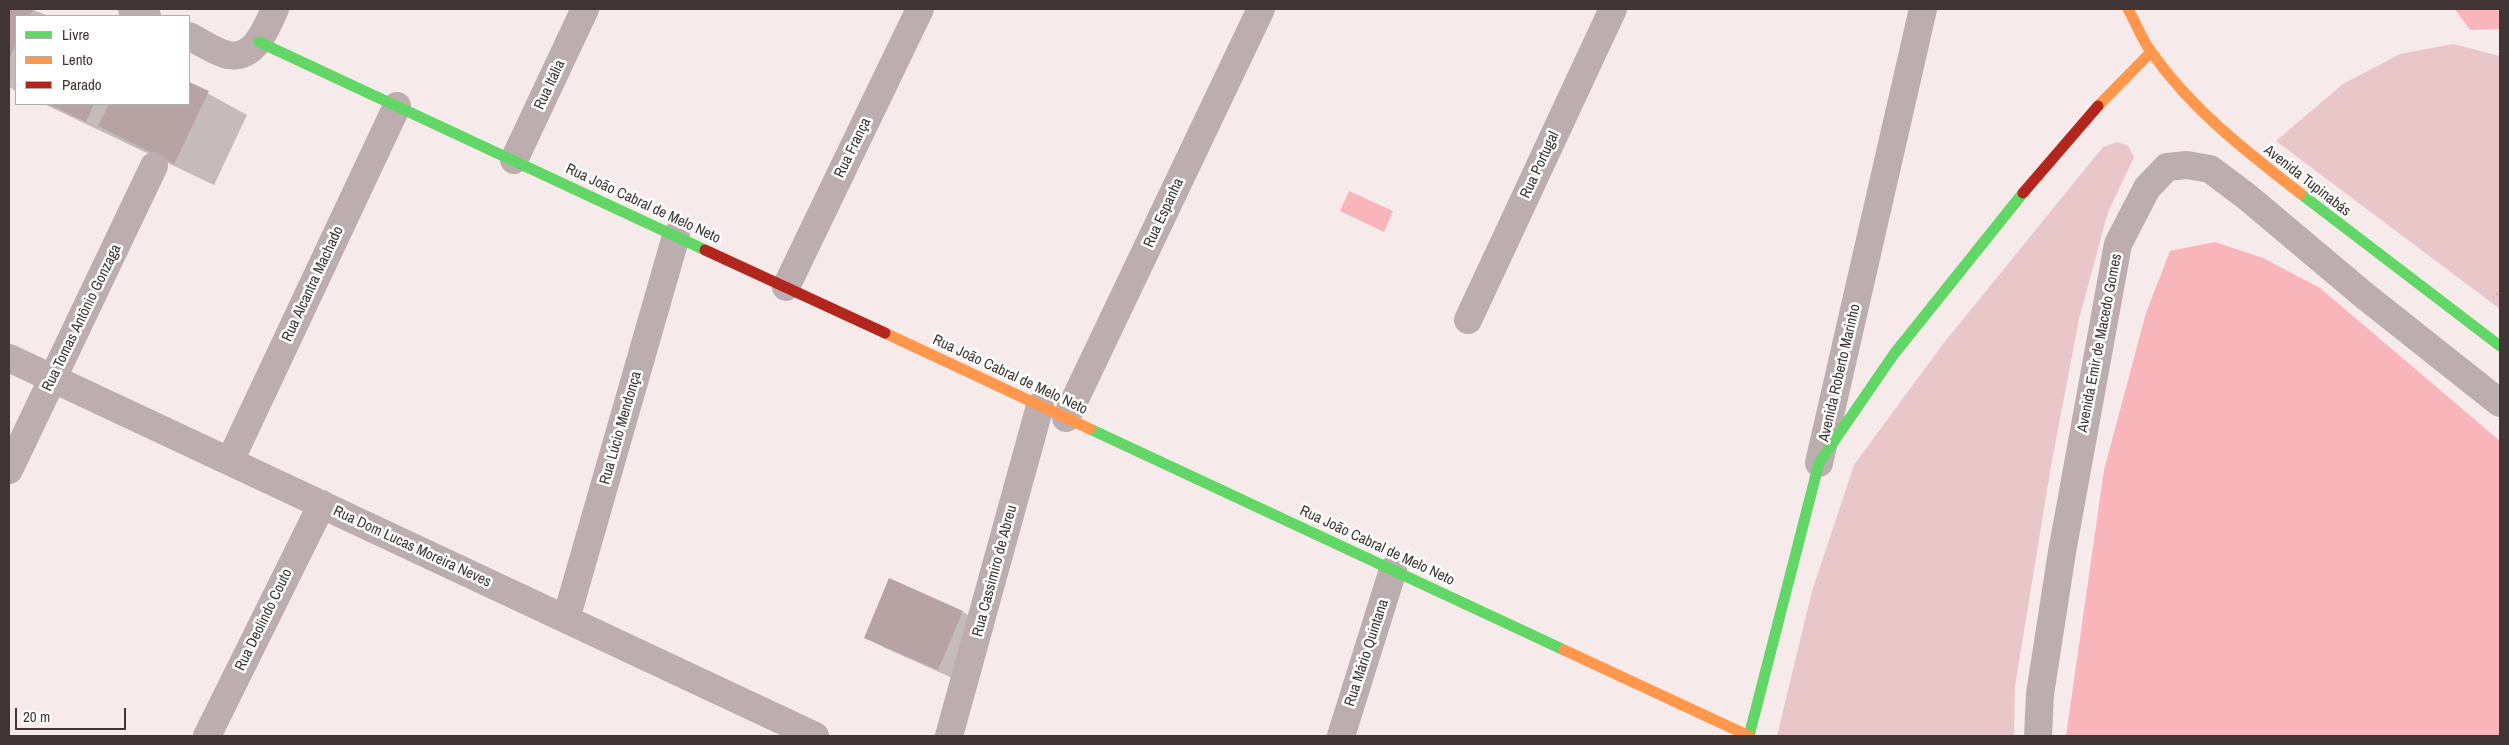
<!DOCTYPE html>
<html>
<head>
<meta charset="utf-8">
<style>
  body { margin:0 }
  #map { position:relative; width:2509px; height:745px; overflow:hidden; background:#f7eaea; font-family:"Archivo Narrow",sans-serif }
  canvas { display:block }
  .frame { position:absolute; inset:0; border:10px solid #403434; pointer-events:none }
  .legend { position:absolute; left:15px; top:15px; width:175px; height:90px; box-sizing:border-box; background:#fff; border:1px solid #b3aeae; margin:0; padding:6px 9px; list-style:none; font-size:15px; color:#403434 }
  .legend li { display:flex; align-items:center; gap:10px; height:25px }
  .legend b { width:25px; border:1px solid #b3aeae }
  .scale { position:absolute; left:15px; top:708px; width:111px; height:22px; box-sizing:border-box; border:2px solid #403434; border-top:0; padding-left:6px; font-size:15px; line-height:18px; white-space:nowrap; color:#403434; -webkit-text-stroke:4px #fff; paint-order:stroke }
</style>
</head>
<body>
<div id="map">
<canvas width="2509" height="745"></canvas>
<div class="frame"></div>
<ul class="legend">
<li><b style="height:6px;background:#63d668"></b>Livre</li>
<li><b style="height:6px;background:#ff974d"></b>Lento</li>
<li><b style="height:6px;background:#b3261e"></b>Parado</li>
</ul>
<div class="scale">20 m</div>
</div>
<script>
const g = document.querySelector('canvas').getContext('2d');
g.lineJoin = 'round';
function fill(path, color) { g.fillStyle = color; g.fill(path, 'evenodd'); }
function stroke(path, color, width, dash) { g.strokeStyle = color; g.lineWidth = width; g.lineCap = dash ? 'butt' : 'round'; g.setLineDash(dash || []); g.stroke(path); }
function write(font, color, halo, rows, align = 'center') {
  g.font = font + ' "Archivo Narrow",sans-serif'; g.lineWidth = 5; g.setLineDash([]); g.textBaseline = 'middle'; g.strokeStyle = halo; g.fillStyle = color; for (const [text, x, y, turn = 0] of rows) {
    g.save(); g.translate(x, y); g.rotate((+turn || 0) * Math.PI / 180); g.textAlign = isNaN(turn) ? turn : align; if (halo) g.strokeText(text, 0, 0); g.fillText(text, 0, 0); g.restore();
  }
}
const green = new Path2D(`
  M2453,44L2500,56V309L2276,141L2343,84L2400,54Z
  M2117,142L2128,146L2134,157L2108,212L2079,319L2051,466L2015,686L2014,736H1777L1812,591L1854,465L1943,344L2103,147Z`);
const water = new Path2D(`
  M2455,9H2500V29L2470,30Z
  M1349,191L1393,211L1384,232L1340,211Z
  M2215,242L2263,258L2320,288L2500,441V736H2066L2104,470L2146,313L2170,251Z`);
const shadow = new Path2D(`
  M9,9H31L49,16H16V91L9,87Z
  M189,83L247,115L214,185L44,104H189Z
  M963,612L982,623L957,680L885,648L865,637Z`);
const building = new Path2D(`
  M9,9H33L30,16H16V44L9,59Z
  M189,82L209,91L174,164L98,126L109,104H189Z
  M48,104H94L86,122Z
  M889,578L963,611L938,670L864,638Z`);
const path = new Path2D(`
  M2493,298L2500,291`);
const street = new Path2D(`
  M132,9L147,16
  M189,36C201,42 215,52 228,55C255,60 266,28 275,9
  M514,160L585,9
  M786,287L920,9
  M1468,320L1613,9
  M9,358L815,736
  M1066,418L1261,9
  M230,461L397,106
  M1819,463L1923,9
  M9,470L154,166
  M566,619L676,236
  M207,736L322,504
  M949,736L1040,406
  M1341,736L1393,570
  M2038,736L2040,694L2062,552L2118,244L2147,188L2167,167L2187,165L2210,169L2246,196L2365,296L2500,403`);
const fast = new Path2D(`
  M259,42L705,250
  M2301,194L2500,346
  M1090,429L1564,650
  M1749,736L1819,463L1894,354L2023,193`);
const slow = new Path2D(`
  M2128,9C2136,23 2142,40 2152,53C2192,110 2247,152 2301,194
  M2098,106L2151,52
  M885,333L1090,429
  M1564,650L1749,736`);
const jam = new Path2D(`
  M2023,193L2098,106
  M705,250L885,333`);
const streetNames = [
  ["Rua Itália",550,85,-65],
  ["Rua França",853,148,-64],
  ["Rua Portugal",1540,165,-65],
  ["Avenida Tupinabás",2307,181,38],
  ["Rua João Cabral de Melo Neto",643,204,25],
  ["Rua Espanha",1164,213,-65],
  ["Rua Alcantra Machado",313,284,-65],
  ["Rua Tomas Antônio Gonzaga",82,318,-64],
  ["Avenida Emir de Macedo Gomes",2100,343,-79],
  ["Avenida Roberto Marinho",1840,373,-77],
  ["Rua João Cabral de Melo Neto",1010,375,25],
  ["Rua Lúcio Mendonça",621,428,-74],
  ["Rua João Cabral de Melo Neto",1377,546,25],
  ["Rua Dom Lucas Moreira Neves",412,547,25],
  ["Rua Cassimiro de Abreu",995,571,-75],
  ["Rua Deolindo Couto",264,620,-64],
  ["Rua Mário Quintana",1367,653,-72]
];
fill(green, '#e9c6c7');
fill(water, '#f8b6ba');
fill(shadow, '#0003');
fill(building, '#b7a2a4');
stroke(path, '#b6aaaa', 3, [1, 4]);
stroke(street, '#bcaeae', 28);
stroke(fast, '#63d668', 11);
stroke(slow, '#ff974d', 11);
stroke(jam, '#b3261e', 11);
write('15px', '#403434', '#fff', streetNames);
</script>
</body>
</html>
